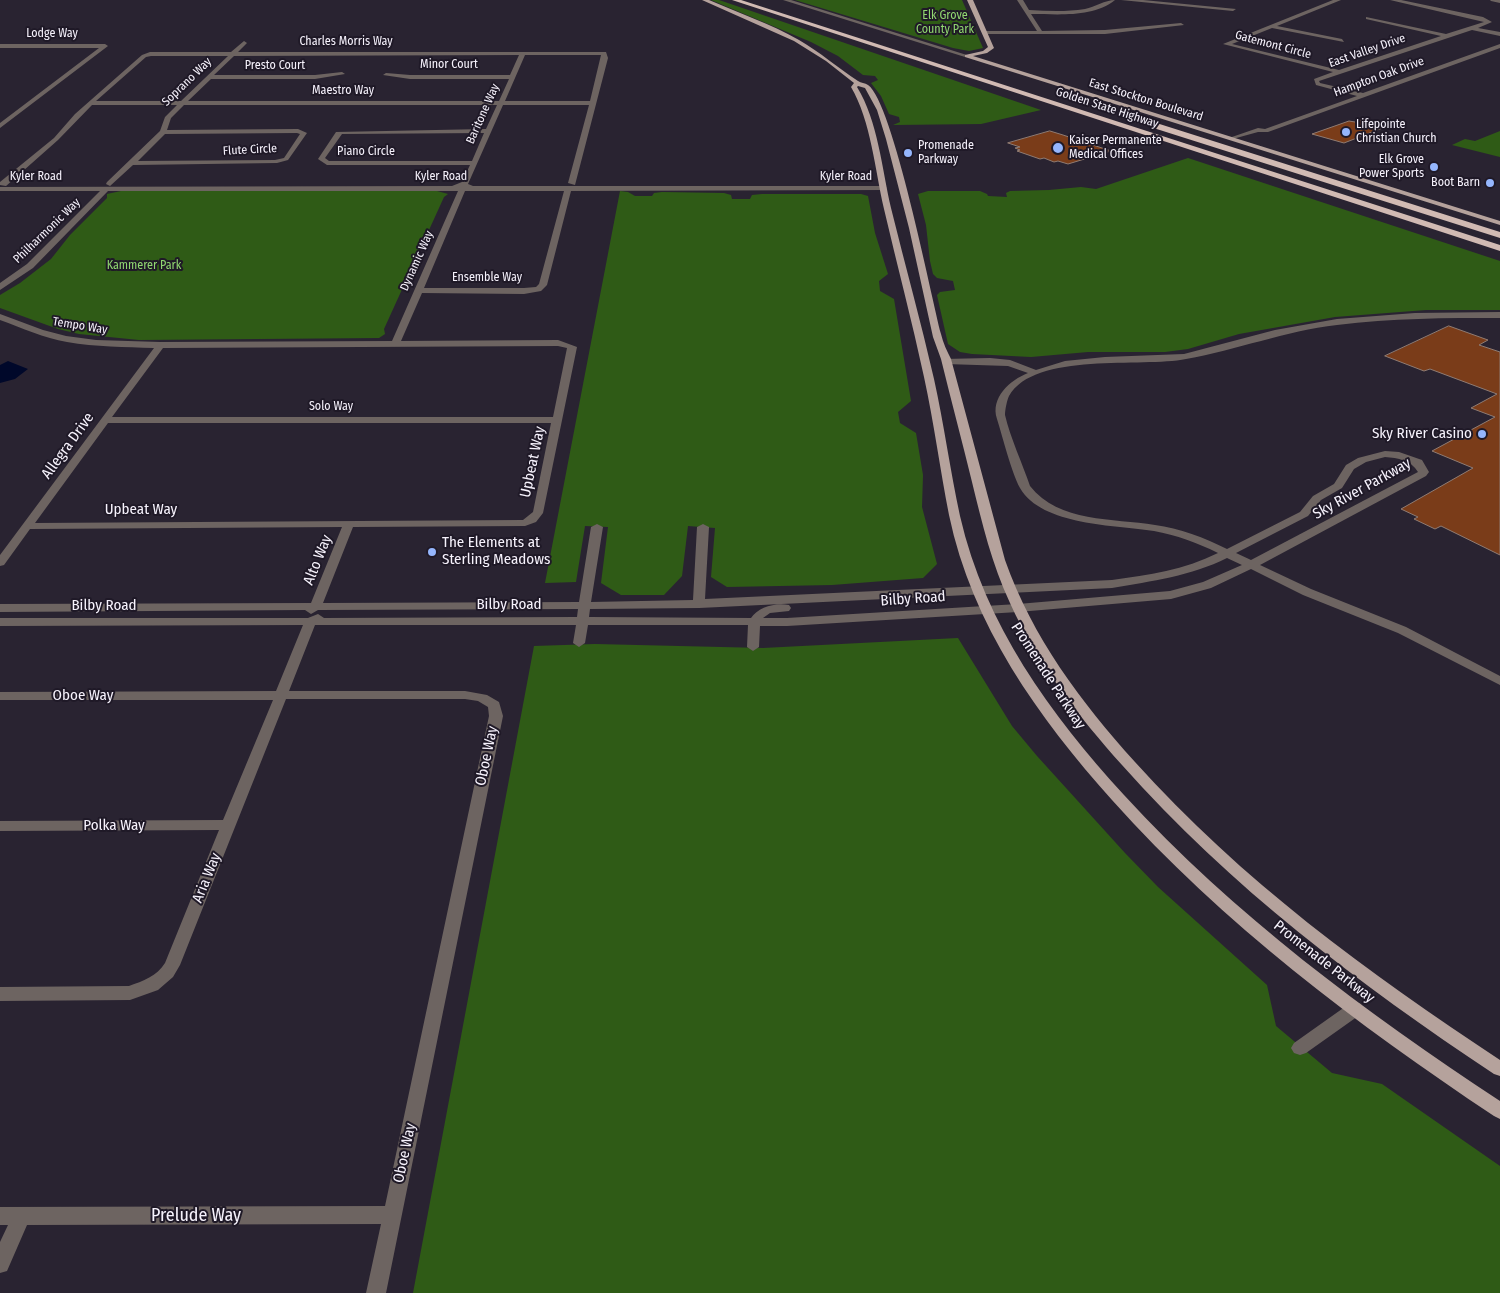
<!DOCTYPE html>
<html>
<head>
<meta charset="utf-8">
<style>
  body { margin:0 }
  canvas { display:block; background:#292331 }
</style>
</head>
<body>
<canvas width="1500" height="1293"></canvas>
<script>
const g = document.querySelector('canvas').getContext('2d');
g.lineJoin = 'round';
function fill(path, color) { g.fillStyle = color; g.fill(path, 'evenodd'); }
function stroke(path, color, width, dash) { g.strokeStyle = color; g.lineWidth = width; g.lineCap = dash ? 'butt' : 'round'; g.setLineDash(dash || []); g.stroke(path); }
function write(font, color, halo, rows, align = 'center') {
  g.font = font + ' "Fira Sans Condensed",sans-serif'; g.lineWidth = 4; g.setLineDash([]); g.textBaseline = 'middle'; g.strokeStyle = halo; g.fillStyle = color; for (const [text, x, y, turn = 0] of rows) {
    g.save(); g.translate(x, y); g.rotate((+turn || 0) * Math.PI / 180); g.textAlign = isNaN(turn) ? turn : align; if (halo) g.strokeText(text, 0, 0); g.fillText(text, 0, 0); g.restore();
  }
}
const green = new Path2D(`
  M711,0H719L1041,110L981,124L893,125L900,122L899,117L889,114L881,96L871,83L878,80L875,76L863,75L838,56L811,42Z
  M795,0H962L983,48L969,51L953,48Z
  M1500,131V157L1452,145L1465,139L1475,141Z
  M1188,158L1500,261V310H1426L1335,317L1239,334L1188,349L1165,352H1088L1031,357L972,354L960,352L948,344L937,295L940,292L955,290L953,281L937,278L933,274L930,261L926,225L918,194L928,191H980L987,194L988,196L1007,197L1006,193L1010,191L1049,190L1081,187L1096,189Z
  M121,191H437L448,194L444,197L384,329L385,334L379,338L139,340L79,334L58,329L0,308V295L20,283L51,259L70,235L107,198V194Z
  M620,191L628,192L635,196H652L654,193L662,192L724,193L731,195L732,199H750L752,195L762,194H861L868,196L875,233L888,274L879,281L880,291L894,299L911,401L898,412L900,423L916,433L923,475L922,507L937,564L923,578L832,585L727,587L711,577L715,528L688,526L682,576L664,595H621L601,583L608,527L585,526L576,582L545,583Z
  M958,638L1012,726L1037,756L1125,853L1158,887L1267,985L1276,1026L1332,1073L1382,1084L1500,1166V1293H413L534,646L595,644L763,648Z`);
const water = new Path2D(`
  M8,361L28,369L15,379L0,383V365Z`);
const building = new Path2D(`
  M1360,120L1385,127L1344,143L1312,134L1349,121L1355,122Z
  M1050,131L1063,135L1111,151L1068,164L1058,161L1054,162L1044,158L1040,159L1017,151L1020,150L1015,148L1020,147L1008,143Z
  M1449,326L1488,340L1479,345L1500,352V555L1441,526L1435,529L1414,519L1418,517L1401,509L1473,468L1432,451L1495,417L1471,408L1497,394L1430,369L1424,371L1385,356Z`);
const minor = new Path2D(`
  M783,0H791L970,56L965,57Z
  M1017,0H1023L1029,10C1048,11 1066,12 1085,9C1095,7 1105,0 1115,0C1093,18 1058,14 1031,14L1042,31L1105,30L1181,23L1184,25L1105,34H984L986,31H1037Z
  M1121,0H1143L1236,9L1233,11Z
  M1333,0H1341L1277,26L1342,39L1344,42L1272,28L1232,44L1339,70L1441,36L1366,19V17L1446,34L1484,22L1390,0H1401L1483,17L1492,22L1478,28L1500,32V36L1472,30L1319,81L1320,83L1363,93L1500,44V48L1268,132H1258L1229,140V138L1258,128L1265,129L1357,96L1316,85L1314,79L1333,72L1223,44Z
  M1490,0H1500V3L1491,1Z
  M244,41L247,43L238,52H606L608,58L575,185L568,183L589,105H503L468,184L473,186H883L887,188L883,190L571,191L547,285L541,291L524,294L422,293L401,341L558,340L577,347L543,513L536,522L525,526L353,527L323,603L579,602L591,527L597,524L603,527L591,602L693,600L697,527L703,524L709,527L705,599L1112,580C1149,575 1184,570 1218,553C1198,543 1176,535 1154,531C1116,525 1042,526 1020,488C1011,471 1003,438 997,419C990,398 1010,380 1028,373L1008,366L946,364L943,363V359L990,358L1010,360L1036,370L1065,361L1105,357L1184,354L1275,330L1337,319L1415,313L1500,312V318C1446,318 1391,318 1337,325C1285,331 1237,350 1186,359C1142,368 1035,351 1009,396C1007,400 1005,410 1005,415C1010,437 1023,465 1030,486C1059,523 1113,518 1155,525C1179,528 1205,538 1227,549L1300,512L1313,496L1334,484L1346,465L1358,458L1385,451L1399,452L1422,460L1429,472L1426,476L1260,565L1311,589L1406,627L1500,676V685L1398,633L1303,595L1251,569L1211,588L1171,599L1018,612L787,626H760L759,647L753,651L747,647L748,625H588L585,643L579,647L573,643L576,625H315L289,691H465L487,695L499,702L503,716L386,1293H366L381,1224L27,1225L7,1271L0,1273V1242L8,1225H0V1207L385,1206L489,716L488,707L478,701L465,699H286L180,965L173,977L158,990L130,1000L0,1001V987L129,986C143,981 157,976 165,963L219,830L0,831V821L223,820L273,700H0V692L276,691L303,625L0,626V618H308L318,614L324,618L577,617L578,609L318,610L311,614L305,610L0,612V604L311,603L342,527L30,529L4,565L0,566V555L154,348C125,347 96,347 67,342C44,338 22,328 0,320V314L43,330L66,336L96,340L160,342L392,341L458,191H108L33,268L0,290V283L27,264L100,191H0V187L452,186L462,182L470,165H327L318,159L336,132L486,129L497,105H184L171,118L167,130L298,129L307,133L288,160L277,163L133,165L110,186L106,184L107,182L160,131L165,117L177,105H92L58,140L6,186L0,185V182L54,138L75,114L142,55L150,52H231ZM519,55L510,75H410L386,73L383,75L410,79H509L499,101H188L211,79H315L345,74L342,72L315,75H214L234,56ZM525,55H601L590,101H505ZM151,56H228L181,101H96L146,57ZM297,133L300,134L284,158L275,160L138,161L165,134ZM484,133L472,161H329L325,158L342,134ZM465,191H564L539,284L536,287L524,288H424ZM558,346L567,348L553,417H112L163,348ZM108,423H551L533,512L523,520L35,523ZM1385,457C1398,458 1411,460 1418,472L1251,560L1236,553L1308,516L1321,500L1342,488L1354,469L1366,462ZM1227,558L1242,565L1203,582L1170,591L1018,604L787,618H763L770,613L789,611L791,608L789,605C776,602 758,607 751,618L589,617L590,609L699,608L1112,588C1152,581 1191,576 1227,558Z
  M0,44H105L108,46L0,128V123L99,48H0Z
  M1355,1002L1361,1004L1363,1009L1361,1014L1306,1053L1300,1055L1294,1053L1291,1048L1294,1043L1349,1004Z`);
const major = new Path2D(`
  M702,0H709C739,13 771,24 799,40C820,52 838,68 858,81C861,83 865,83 868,85C893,102 931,296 941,334C943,343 947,351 951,359L1005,560C1032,637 1081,702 1135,762C1241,880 1368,973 1500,1060V1076L1494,1074C1359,984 1230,887 1122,765C1079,717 1037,663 1010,603C992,565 982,523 972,482C962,441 951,400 941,359L933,337L909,228L886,139L877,110L865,88L858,86L857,87C878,121 882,169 891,208C905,265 921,322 934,379C944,424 950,470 960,516C985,625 1050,714 1124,795C1234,915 1365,1012 1500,1101V1119L1494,1116C1356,1024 1223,924 1112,800C1038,717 972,625 949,515C940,469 934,423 924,377C912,321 897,265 884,209C875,170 871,121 851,87L854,83L826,61L794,41Z
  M967,0H973L994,48L987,53L973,56L1500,221V225L965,57V55L983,51L988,47Z`);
const highway = new Path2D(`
  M732,0H741L1500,245V251Z
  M1122,114H1128L1500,232V238L1122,118Z`);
const markers = [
  [1346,132,5,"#95b6fd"],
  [1058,148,6,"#95b6fd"],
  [908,153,5,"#95b6fd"],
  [1434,167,5,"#95b6fd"],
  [1490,183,5,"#95b6fd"],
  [1482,434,5,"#95b6fd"],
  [432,552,5,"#95b6fd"]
];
const farParknames = [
  ["Elk Grove",945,16],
  ["County Park",945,30],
  ["Kammerer Park",144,266]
];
const farStreetnames = [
  ["Lodge Way",52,34],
  ["Charles Morris Way",346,42],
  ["Gatemont Circle",1273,45,15],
  ["East Valley Drive",1367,51,-19],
  ["Minor Court",449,65],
  ["Presto Court",275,66],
  ["Hampton Oak Drive",1379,77,-20],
  ["Soprano Way",187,82,-44],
  ["Maestro Way",343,91],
  ["East Stockton Boulevard",1146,100,17],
  ["Golden State Highway",1107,108,18],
  ["Baritone Way",483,114,-66],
  ["Flute Circle",250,150,-3],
  ["Piano Circle",366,152],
  ["Kyler Road",36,177],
  ["Kyler Road",441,177],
  ["Kyler Road",846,177],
  ["Philharmonic Way",47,231,-44],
  ["Dynamic Way",417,261,-66],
  ["Ensemble Way",487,278],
  ["Tempo Way",80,326,9],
  ["Solo Way",331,407]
];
const farPoinames = [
  ["Lifepointe",1356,125],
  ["Christian Church",1356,139],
  ["Kaiser Permanente",1069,141],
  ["Medical Offices",1069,155],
  ["Promenade",918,146],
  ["Parkway",918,160],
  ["Elk Grove",1424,160,"right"],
  ["Power Sports",1424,174,"right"],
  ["Boot Barn",1480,183,"right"]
];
const poiNames = [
  ["Sky River Casino",1472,434],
  ["The Elements at",442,543,"left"],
  ["Sterling Meadows",442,560,"left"]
];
const streetNames = [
  ["Allegra Drive",68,446,-54],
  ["Upbeat Way",533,462,-78],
  ["Sky River Parkway",1362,489,-29],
  ["Upbeat Way",141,510],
  ["Alto Way",318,560,-68],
  ["Bilby Road",913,599,-4],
  ["Bilby Road",509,605],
  ["Bilby Road",104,606],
  ["Promenade Parkway",1048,676,57],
  ["Oboe Way",83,696],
  ["Oboe Way",487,756,-78],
  ["Polka Way",114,826],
  ["Aria Way",207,878,-68],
  ["Promenade Parkway",1324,962,38],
  ["Oboe Way",405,1153,-78]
];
const nearStreetnames = [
  ["Prelude Way",196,1216]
];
fill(green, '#2f5b16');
fill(water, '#00082a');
fill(building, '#7a3c19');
stroke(building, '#8f7b72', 1);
fill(minor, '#6d6461');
fill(major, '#b5a29c');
fill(highway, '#d1bab3');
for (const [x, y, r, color] of markers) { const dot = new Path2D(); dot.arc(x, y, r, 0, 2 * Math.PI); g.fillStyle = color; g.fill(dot); stroke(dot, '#1f1927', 2); }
write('12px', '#90d770', '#1f1927', farParknames);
write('12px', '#f6f2fc', '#1f1927', farStreetnames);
write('12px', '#f6f2fc', '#1f1927', farPoinames, 'left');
write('15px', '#f6f2fc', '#1f1927', poiNames, 'right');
write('15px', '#f6f2fc', '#1f1927', streetNames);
write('18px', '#f6f2fc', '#1f1927', nearStreetnames);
</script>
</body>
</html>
